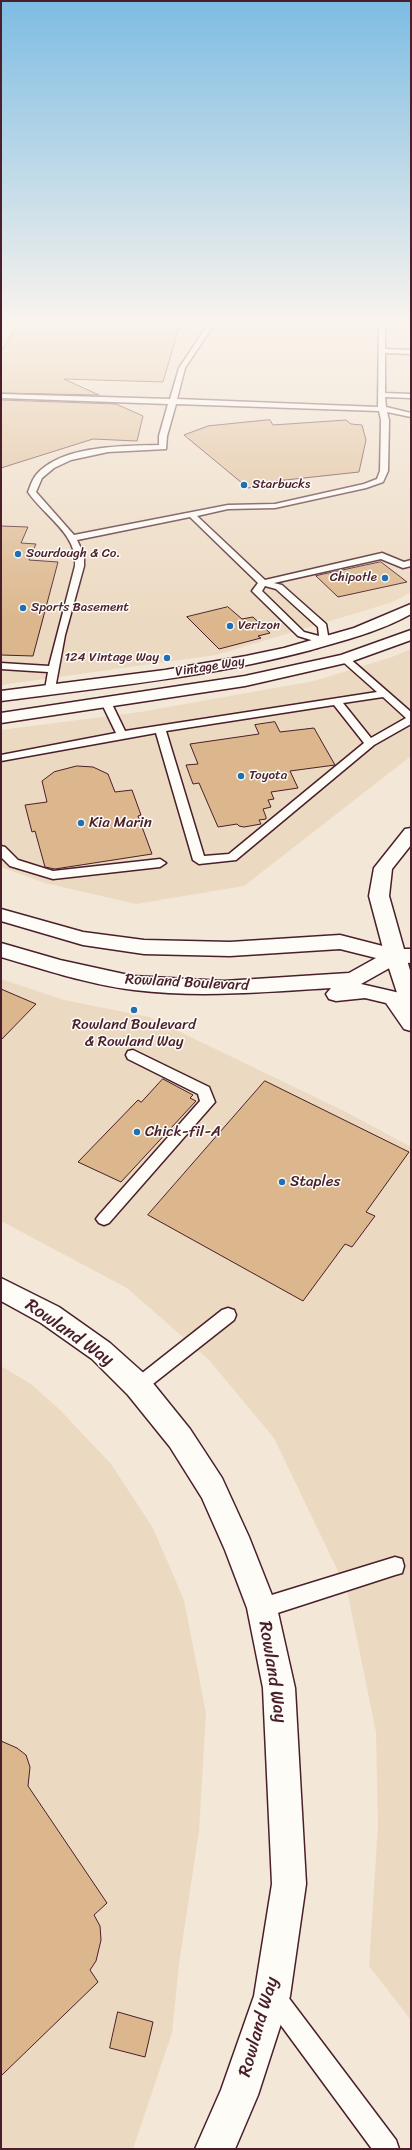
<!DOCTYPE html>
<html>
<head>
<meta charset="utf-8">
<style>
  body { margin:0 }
  #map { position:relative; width:412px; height:2150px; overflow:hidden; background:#f3e7d7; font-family:Sriracha,sans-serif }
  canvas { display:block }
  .frame { position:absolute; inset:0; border:2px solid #4a1f2b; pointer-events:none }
</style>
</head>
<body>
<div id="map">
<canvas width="412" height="2150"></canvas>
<div class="frame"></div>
</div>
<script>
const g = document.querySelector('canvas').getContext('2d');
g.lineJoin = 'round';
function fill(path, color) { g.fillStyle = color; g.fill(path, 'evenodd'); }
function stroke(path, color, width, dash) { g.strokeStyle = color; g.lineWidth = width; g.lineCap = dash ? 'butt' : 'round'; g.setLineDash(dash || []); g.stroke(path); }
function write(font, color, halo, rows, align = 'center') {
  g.font = font + ' Sriracha,sans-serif'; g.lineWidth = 3; g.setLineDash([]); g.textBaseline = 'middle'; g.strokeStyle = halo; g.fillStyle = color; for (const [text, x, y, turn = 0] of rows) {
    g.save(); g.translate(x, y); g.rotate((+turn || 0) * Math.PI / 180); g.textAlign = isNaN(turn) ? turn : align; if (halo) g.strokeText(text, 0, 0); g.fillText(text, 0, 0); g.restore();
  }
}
const built = new Path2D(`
  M10,320H411V592L393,602L216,655L1,685V335Z
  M411,649V756L244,886L136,904L45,883L1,867V730L140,712L314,681L392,657Z
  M1,979L64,1000L149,1017L344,1111L411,1147V2020L369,1966L378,1825L376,1732L347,1590L274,1438L209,1360L127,1288L1,1221Z
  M1,1366L31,1384L60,1410L111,1464L153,1528L184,1600L206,1713L199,1831L179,1964L172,2033L133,2149H1Z`);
const building = new Path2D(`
  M181,320L163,382L64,379L99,395L1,393V352L19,321Z
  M1,400L116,404L143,416L137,441L93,439L1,468Z
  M270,420L273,425L346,420L351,424L362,425L366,440L359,472L276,481L277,483L248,488L184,435L208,426Z
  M1,526L28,527L21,543L36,544L29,560L58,562L33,656L1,655Z
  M381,562L407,582L338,597L316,576Z
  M228,607L242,619L253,617L270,633L258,636L261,638L219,649L187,617Z
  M275,722L280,732L314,728L335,765L290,771L298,788L271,792L274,799L268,800L271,807L263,809L266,817V819L259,820L261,824L244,827L239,826L237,824L218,827L199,783L193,784L186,765L198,764L190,744L259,734L255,725Z
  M77,766L93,767L108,774L115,792L132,790L141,815L138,816L152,854L55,869L45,867L35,831L32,832L25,805L47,802L42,781L54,772Z
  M1,989L36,1004L1,1040Z
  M163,1079L193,1095L190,1098L196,1101L121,1182L78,1162L138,1100L141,1102Z
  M265,1081L409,1152L366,1212L375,1216L352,1247L345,1244L303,1301L148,1215Z
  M1,1741L17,1748L26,1755L30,1767L28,1786L107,1903L94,1915L100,1926L101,1940L96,1961L90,1970L98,1982L1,2076Z
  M118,2012L153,2022L145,2057L110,2048Z`);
const service = new Path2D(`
  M211,320H217L185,368L177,399L378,407L379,320H385V349L411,350V354L385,353V393L411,394V398L385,397L386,407L411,413V417L387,412L389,420L388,471L383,482L366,488L275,508L228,509L197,516L265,580L382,553L404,562L411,560V566L403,568L381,559L274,583L282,585L326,624L329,641L324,644L298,636L254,593L252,591L258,583L190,517L77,540L84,555V566L65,635L55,689L50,692L45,689L48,672L1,669V663L49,666L75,566C78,534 44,516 28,492C30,487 32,480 36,475C61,445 123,446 159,445V436L168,404L1,398V394L170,399L179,368ZM176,404L379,411L381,420L380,471L377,479L364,484L275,504L228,505L74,535L36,492L42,478L54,468L71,460L108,452L166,449L167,436ZM265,586L276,589L318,627L319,636L304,632L262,591Z
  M345,656L348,657L411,712V724L374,745L236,860L199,864L193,860L156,733L1,761V755L116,733L101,702L106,699L111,702L125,731L377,692L342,661L340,659ZM383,697L406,718L371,738L343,703ZM334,705L364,743L229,854L204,856L166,731Z
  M1,846L5,847L18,860L53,871L160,859L166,863L160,867L53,879L10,866L1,857Z
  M133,1050L209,1087L215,1102L109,1223L104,1225L99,1223L96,1219L99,1215L200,1101L198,1094L128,1059L126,1055L128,1051Z
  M228,1308L234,1310L236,1315L234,1320L144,1391L138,1394L132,1391L129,1386L132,1381L222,1310Z
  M395,1557L402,1559L404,1566L402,1573L395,1575L262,1618L255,1615L252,1608L255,1601L262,1598Z
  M274,1985L282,1989L396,2140L399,2149H372L266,2005L262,1997L266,1989Z`);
const minor = new Path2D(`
  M1,1278L59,1307L110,1343L148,1377L190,1429L222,1478L249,1537L277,1608L295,1688L306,1884L290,1996L258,2095L235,2149H195L221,2090L254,1996L272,1884L263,1688L247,1608L225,1550L202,1498L170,1447L128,1395L92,1359L41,1323L1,1301Z`);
const tertiary = new Path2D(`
  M411,604V614C381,631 345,640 311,650C210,677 105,687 1,701V691L165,670L246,656L284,648L354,628Z
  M411,630V640L350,662L245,686L1,723V713L245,676L341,655Z
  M1,909L83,932L144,940L230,942L340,935L402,951L405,956L402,961L361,984L400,993L411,1008V1031L404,1029L386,1003L365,998L336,1001L329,999L326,994L331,988C265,992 199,998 134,990C90,985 43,969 1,957V943L60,960L133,976L224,981L349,973L376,958L340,949L230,956L144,954L83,945L1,921Z`);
const secondary = new Path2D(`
  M395,949H411V963L388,961L385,956L388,951Z`);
const motorway = new Path2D(`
  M411,828V845L392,869L389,896L411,974V1012L404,1010L401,1005L385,956L369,896L374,868L405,829Z`);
const markers = [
  [244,485,4,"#1f6fb2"],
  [18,554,4,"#1f6fb2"],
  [385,578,4,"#1f6fb2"],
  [23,608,4,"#1f6fb2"],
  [230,626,4,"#1f6fb2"],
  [167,658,4,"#1f6fb2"],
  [241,776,4,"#1f6fb2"],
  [81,823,4,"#1f6fb2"],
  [134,1010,4,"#1f6fb2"],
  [137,1132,4,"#1f6fb2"],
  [282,1182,4,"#1f6fb2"]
];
const farPoinames = [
  ["Starbucks",252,485],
  ["Sourdough & Co.",26,554],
  ["Chipotle",377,578,"right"],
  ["Sports Basement",31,608],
  ["Verizon",238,626],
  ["124 Vintage Way",159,658,"right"],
  ["Toyota",249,776]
];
const farStreetnames = [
  ["Vintage Way",210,667,-9]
];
const poiNames = [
  ["Kia Marin",89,823],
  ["Rowland Boulevard",134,1025,"center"],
  ["& Rowland Way",134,1042,"center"],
  ["Chick-fil-A",145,1132],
  ["Staples",290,1182]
];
const streetNames = [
  ["Rowland Boulevard",187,983,3]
];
const nearStreetnames = [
  ["Rowland Way",69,1333,35],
  ["Rowland Way",272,1672,81],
  ["Rowland Way",259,2027,-74]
];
fill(built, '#ecd9c1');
fill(building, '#dcb78d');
stroke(building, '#4a1f2b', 1);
stroke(service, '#4a1f2b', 3);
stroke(minor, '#4a1f2b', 3);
stroke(tertiary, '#4a1f2b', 3);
stroke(secondary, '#4a1f2b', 3);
stroke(motorway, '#4a1f2b', 3);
fill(service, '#fdfcf7');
fill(minor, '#fdfcf7');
fill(tertiary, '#fdfcf7');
fill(secondary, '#fdfcf7');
fill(motorway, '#fdfcf7');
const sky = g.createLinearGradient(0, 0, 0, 621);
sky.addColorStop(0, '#7dbce3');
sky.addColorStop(0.52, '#faf4ed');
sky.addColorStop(1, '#faf4ed00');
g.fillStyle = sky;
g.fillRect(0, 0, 412, 621);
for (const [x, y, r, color] of markers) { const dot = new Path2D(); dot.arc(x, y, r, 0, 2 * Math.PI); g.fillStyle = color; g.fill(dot); stroke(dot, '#fdfcf7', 1.5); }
write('13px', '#4a1f2b', '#fdfcf7', farPoinames, 'left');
write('13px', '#4a1f2b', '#fdfcf7', farStreetnames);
write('15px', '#4a1f2b', '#fdfcf7', poiNames, 'left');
write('15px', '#4a1f2b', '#fdfcf7', streetNames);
write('18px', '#4a1f2b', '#fdfcf7', nearStreetnames);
</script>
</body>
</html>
